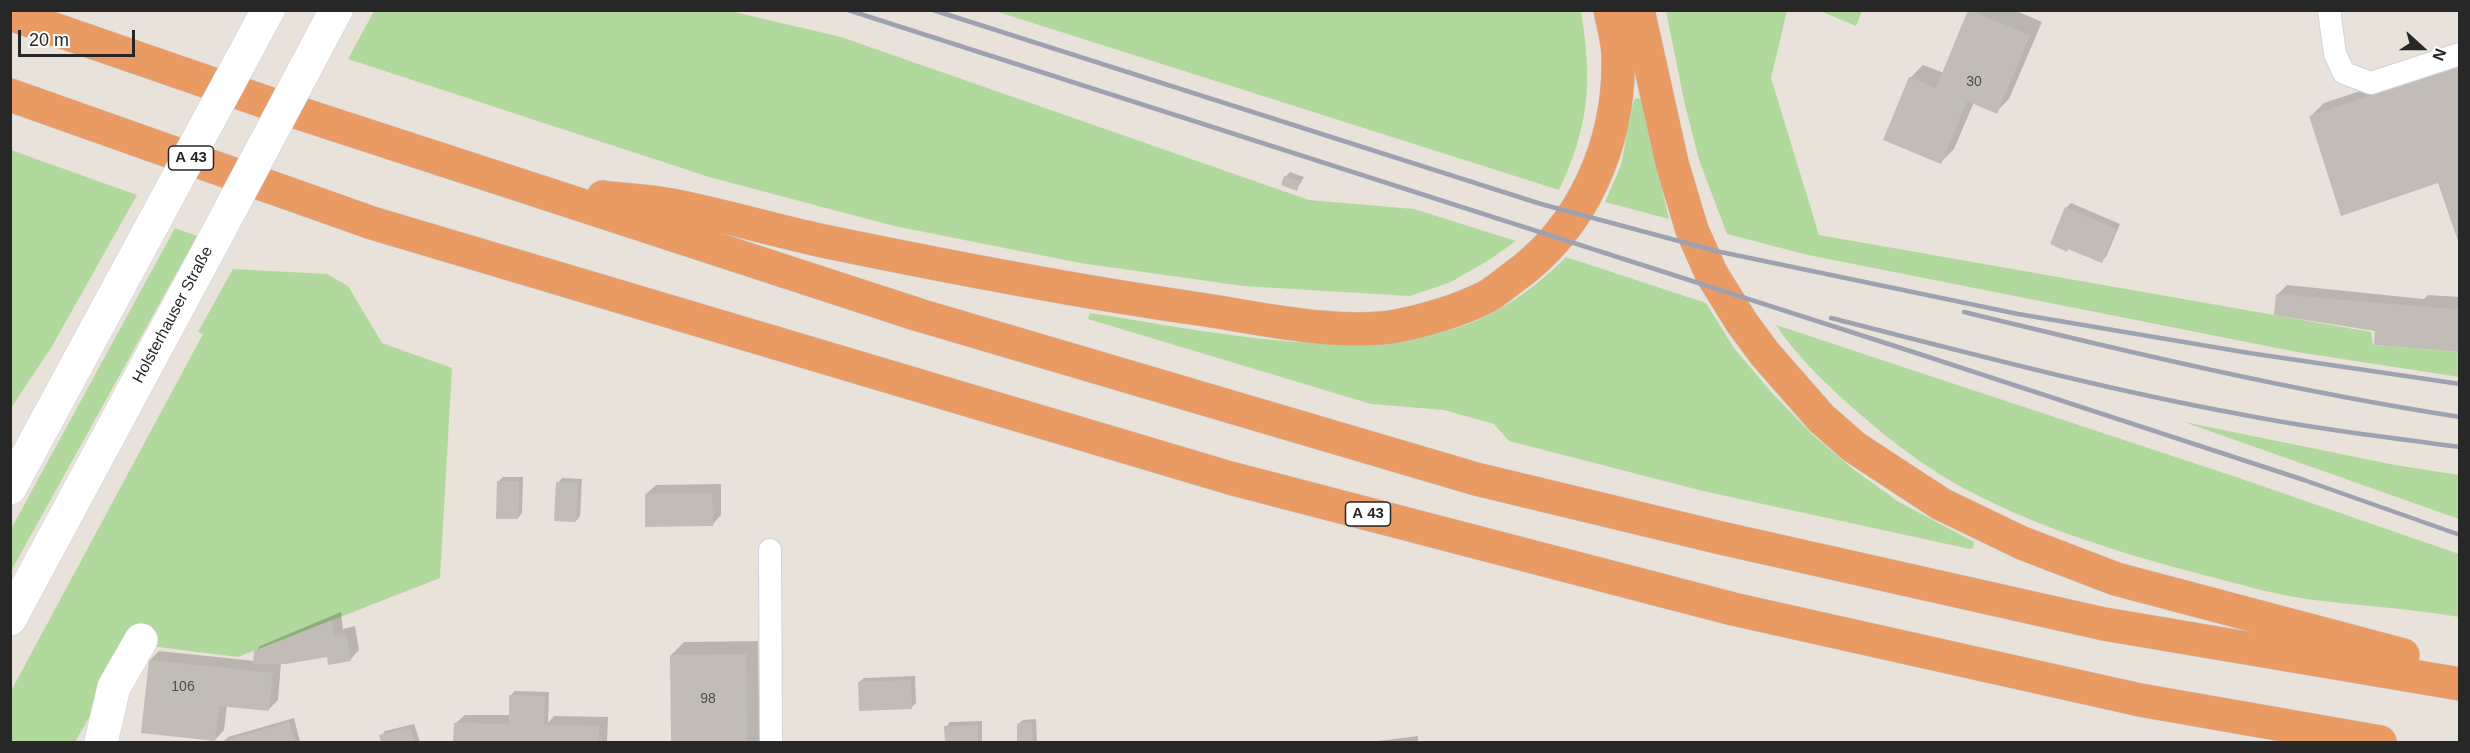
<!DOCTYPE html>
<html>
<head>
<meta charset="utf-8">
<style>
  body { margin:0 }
  #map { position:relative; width:2470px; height:753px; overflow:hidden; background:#e8e2da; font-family:Arial,sans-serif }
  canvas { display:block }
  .frame { position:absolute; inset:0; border:12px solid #272727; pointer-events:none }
  .north { position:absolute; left:2392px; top:18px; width:60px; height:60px; -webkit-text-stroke:4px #fff; paint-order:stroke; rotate:111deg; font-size:16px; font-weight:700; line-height:24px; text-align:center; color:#272727 }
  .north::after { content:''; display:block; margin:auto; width:21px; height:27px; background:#272727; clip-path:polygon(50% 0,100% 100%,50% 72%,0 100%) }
  .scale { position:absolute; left:18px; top:30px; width:117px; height:27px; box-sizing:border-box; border:3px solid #272727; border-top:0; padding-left:8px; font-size:18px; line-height:21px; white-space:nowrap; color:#272727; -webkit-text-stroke:4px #fff; paint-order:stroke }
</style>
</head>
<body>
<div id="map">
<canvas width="2470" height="753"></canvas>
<div class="frame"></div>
<div class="north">N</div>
<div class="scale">20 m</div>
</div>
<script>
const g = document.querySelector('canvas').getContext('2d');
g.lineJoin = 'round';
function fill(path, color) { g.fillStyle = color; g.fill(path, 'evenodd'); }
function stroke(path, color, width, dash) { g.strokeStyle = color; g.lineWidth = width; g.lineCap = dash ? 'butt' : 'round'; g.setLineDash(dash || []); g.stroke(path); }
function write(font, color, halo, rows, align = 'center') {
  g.font = font + ' Arial,sans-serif'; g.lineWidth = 5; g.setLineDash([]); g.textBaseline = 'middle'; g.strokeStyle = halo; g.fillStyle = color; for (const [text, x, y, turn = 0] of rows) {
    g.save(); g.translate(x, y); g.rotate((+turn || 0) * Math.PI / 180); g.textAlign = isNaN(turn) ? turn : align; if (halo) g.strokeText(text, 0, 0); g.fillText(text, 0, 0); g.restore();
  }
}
const green = new Path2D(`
  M374,11H730L841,37L1309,200L1414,209L1516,241L1489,260L1451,282L1410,296L1243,286L1080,263L894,226L709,177L348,59Z
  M995,11H1581C1592,80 1590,125 1559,190Z
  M1666,11H1787L1771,78L1819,235L2371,332L2373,345L2459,352V377L2297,352L1808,255L1727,234L1699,160L1685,105Z
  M1820,11H1862L1856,26Z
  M1638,98L1641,99L1669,219L1605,202L1621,165L1633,103L1635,99Z
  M11,150L137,195L51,348L11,408Z
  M175,228L197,236L11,571V529Z
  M1566,257L1706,303L1734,348L1771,392L1812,434L1853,469L1899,502L1974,542L1973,548L1970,549L1703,491L1509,441L1494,424L1444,410L1371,404L1088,319L1090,313C1203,330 1345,363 1456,328C1498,315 1535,288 1566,257Z
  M233,269L327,274L348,286L382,343L452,368L440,578L238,657L150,646L109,669L90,716L75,742H11V691L203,334L198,332Z
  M1776,325L2239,478L2459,554V617C2409,608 2358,606 2307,599C2270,594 2232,582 2196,573C2113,551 2026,524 1951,481C1913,459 1879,431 1846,402C1821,379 1795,354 1776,325Z
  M2184,422L2395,465L2459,475V519Z`);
const shadow = new Path2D(`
  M1970,10H2014L2042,22L2009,99L1996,112L1974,102L1954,149L1941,162L1910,78L1923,65L1944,73Z
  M2460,58V244L2439,181L2311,116L2324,103Z
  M1290,172L1304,177L1297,189L1285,177Z
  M2071,203L2120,224L2106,257L2101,261L2066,208Z
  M2287,285L2424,299L2428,295L2460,297V350L2277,295Z
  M503,477H523L522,513L518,518L499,481Z
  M562,478L582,479L580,516L576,521L558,483Z
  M721,484V515L712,525L646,494L656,485Z
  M341,612L343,629L355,626L359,650L350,660L329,655L281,663L278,700L269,709L227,705L224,730L215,740L150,660L159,651L255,661L256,651L260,646Z
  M758,641L760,742H672L671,655L684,642Z
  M915,676L916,703L911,708L859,682L864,678Z
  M515,691L549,692L548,723L554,716L608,717L607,742H455V724L465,715H511V695Z
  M294,718L300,742H223L228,737Z
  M1036,719L1037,742H1019L1018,724L1023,720Z
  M982,721V742H946V727L950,722Z
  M414,724L420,742H383L381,736L385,731Z
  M1418,736V742H1370Z`);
const building = new Path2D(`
  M1968,10L2030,35L1997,114L1967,101L1941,164L1883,140L1909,77L1936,88Z
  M2460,66V247L2438,183L2341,216L2309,116Z
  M1284,176L1300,181L1297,191L1281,185Z
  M2065,207L2116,229L2102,263L2068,249L2067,252L2050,244Z
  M2276,294L2460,310V352L2374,345L2375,331L2274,315Z
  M497,481H519L518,519H496Z
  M556,482L578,483L576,522L554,521Z
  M712,493L713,526L645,527V494Z
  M332,620L334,637L346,634L351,661L328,665L327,657L286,664H253L254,651Z
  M746,654L747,742H671L670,655Z
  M149,660L273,673L269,711L219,706L215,741L141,733Z
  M911,680L912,709L859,711L858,682Z
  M509,695L545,696L544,725L599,726V742H453L454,723L509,724Z
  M289,722L295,742H219Z
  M1032,723L1033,742H1017V724Z
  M978,725V742H945L944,726Z
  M410,727L414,742H381L379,735Z`);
const service = new Path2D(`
  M2329,10L2335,54L2344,73L2371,83L2460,54
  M770,550L771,742`);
const minor = new Path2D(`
  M101,742L114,687L141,640`);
const secondary = new Path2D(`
  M10,488L155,220
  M10,619L213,242`);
const motorway = new Path2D(`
  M1638,10L1672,163L1692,230L1711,273L1742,323L1765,354L1821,418L1854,447L1941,504L2022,543L2116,579L2403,655
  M10,14L274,105L919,315L1476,479L1721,538L2104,624L2460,684
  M10,95L372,223L1230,478L1733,609L2140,700L2380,742
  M603,197C625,200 648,201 671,205C724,215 775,231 828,242C954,268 1079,292 1206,310C1264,319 1340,336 1397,326C1426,320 1460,310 1486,297C1495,292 1503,285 1511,279C1584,228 1621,141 1618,53C1617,39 1613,24 1610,10`);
const rail = new Path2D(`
  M848,10L1904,349L2304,480L2460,535
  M933,10L1541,204L1716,251L2018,314L2249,353L2460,384
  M1964,312C2128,352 2292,391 2460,417
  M1831,318C1965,352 2099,388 2234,413C2309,428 2384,437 2460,447`);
const secondaryBridge = new Path2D(`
  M155,220L268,10
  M213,242L336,10`);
const numberNames = [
  ["30",1974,82],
  ["106",183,687],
  ["98",708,699]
];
const shields = [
  [191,158,45],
  [1368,514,45]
];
const shieldNames = [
  ["A 43",191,158],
  ["A 43",1368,514]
];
const streetNames = [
  ["Holsterhauser Straße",173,315,-62]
];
fill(green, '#b2d99d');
fill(shadow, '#0003');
fill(building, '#c1bcb6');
stroke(service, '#d0d3df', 24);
stroke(minor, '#d0d3df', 34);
stroke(secondary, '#d0d3df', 34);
stroke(motorway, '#c3c3c3', 34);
stroke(service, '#fff', 22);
stroke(minor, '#fff', 33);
stroke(secondary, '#fff', 33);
stroke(motorway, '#ea9b63', 33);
stroke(rail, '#9ea1af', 4.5);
stroke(secondaryBridge, '#d0d3df', 34, []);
stroke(secondaryBridge, '#fff', 33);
write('14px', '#4e4c4b', null, numberNames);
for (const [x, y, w] of shields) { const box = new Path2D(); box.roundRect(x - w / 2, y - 12, w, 24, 4.5); g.fillStyle = '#fff'; g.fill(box); stroke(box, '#272727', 1.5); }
write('bold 15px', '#272727', null, shieldNames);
write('16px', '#272727', '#fff', streetNames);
</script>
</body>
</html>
